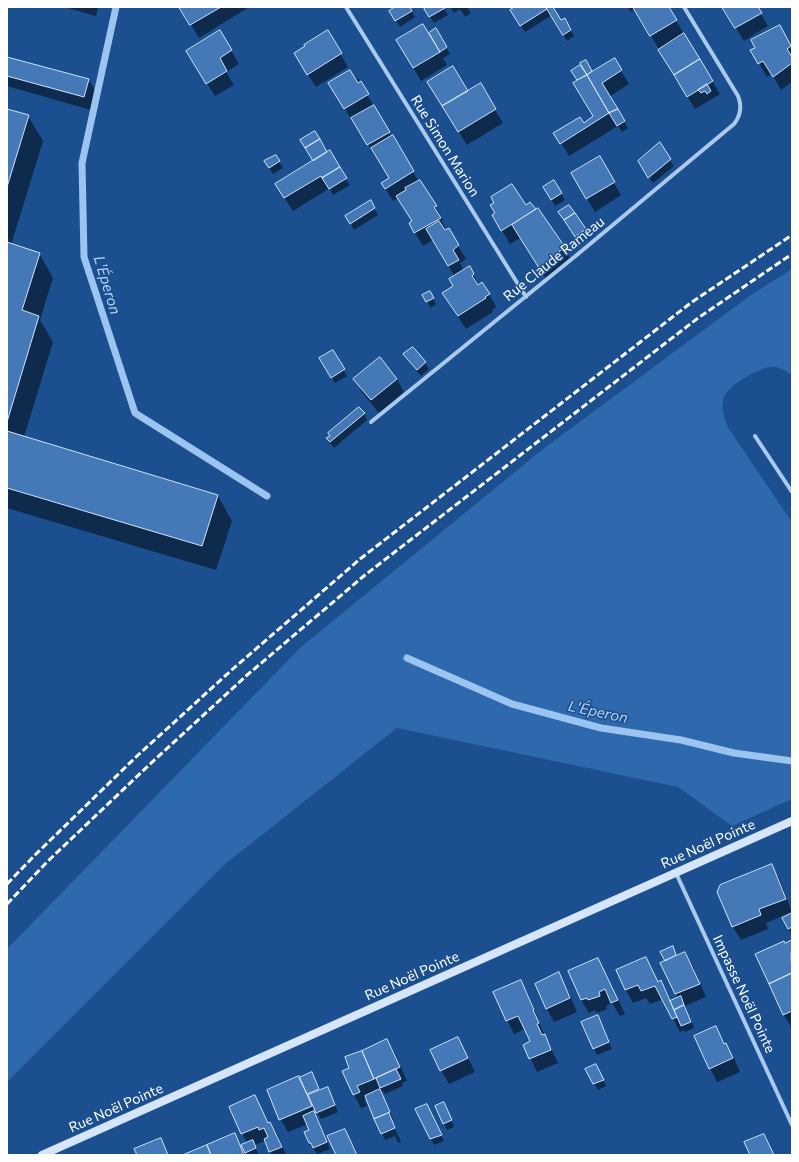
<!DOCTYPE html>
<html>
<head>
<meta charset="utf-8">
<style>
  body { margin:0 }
  #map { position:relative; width:799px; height:1162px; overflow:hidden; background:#1b4f8f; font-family:Commissioner,sans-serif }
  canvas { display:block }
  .frame { position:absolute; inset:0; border:8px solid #fff; pointer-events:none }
</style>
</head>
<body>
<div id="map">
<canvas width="799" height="1162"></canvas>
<div class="frame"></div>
</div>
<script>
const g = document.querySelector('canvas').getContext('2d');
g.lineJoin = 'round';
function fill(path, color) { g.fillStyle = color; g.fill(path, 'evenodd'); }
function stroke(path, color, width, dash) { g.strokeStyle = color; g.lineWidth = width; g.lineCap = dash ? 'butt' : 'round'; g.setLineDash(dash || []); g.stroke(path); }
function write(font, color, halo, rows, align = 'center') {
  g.font = font + ' Commissioner,sans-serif'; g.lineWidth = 3; g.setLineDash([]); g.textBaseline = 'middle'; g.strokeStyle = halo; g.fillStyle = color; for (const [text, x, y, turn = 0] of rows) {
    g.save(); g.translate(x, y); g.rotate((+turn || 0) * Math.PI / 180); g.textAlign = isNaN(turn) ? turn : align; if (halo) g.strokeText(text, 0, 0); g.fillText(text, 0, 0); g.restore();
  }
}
const green = new Path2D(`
  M792,269V375C787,372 782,368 776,367C762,365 732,384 725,395C720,406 724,416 727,426L792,522V799L732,826L678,787L397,728L224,865L7,1082V949L301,647L543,449L751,295Z`);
const shadow = new Path2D(`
  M64,7H98L96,16Z
  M181,7H249L199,38Z
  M397,7H409L415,17L400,27L391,11Z
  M429,7H443L448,15L434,23L425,9Z
  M450,7H467L471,13L465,17L460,9L454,13Z
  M518,7H553L561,22L565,20L574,36L567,41L552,15L525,32L512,10Z
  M628,7H668L720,94L695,109L667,63L662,46L659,49L635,9L631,12Z
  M723,7H757L768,26L744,41Z
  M435,30L450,54L443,58L447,65L421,81L405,54L436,44Z
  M220,32L239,64L226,72L234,85L215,96L195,65Z
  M327,32L348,67L316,87L303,67Z
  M787,40L792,49V82L781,90L772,74L767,77L752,51Z
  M7,58L89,80L96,93L91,110L7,86Z
  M614,59L629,84L609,97L628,128L622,132L618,126L569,156L555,133L583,124L595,117L578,81L573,71L586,62L592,73Z
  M358,78L391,137L419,182L436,207L443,220L441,221L447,230L448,229L466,259L460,263L464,271L469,268L479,285L489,294L496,307L492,310L493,312L466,329L444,294L454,287L455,277L433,240L423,246L410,224L413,222L398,198L393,201L382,183L390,178L337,97L357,84H359L356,79Z
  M480,85L503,123L467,145L436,95L468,92Z
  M7,110L28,116L43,141L11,245L39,253L53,278L40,320L53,342L24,437L218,496L232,521L216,570L7,508Z
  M327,154L350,185L333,195L330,188L293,211L284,197Z
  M599,157L621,195L595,212L572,173Z
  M279,161L283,168L273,174L269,168Z
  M670,161L674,166L653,183L649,178Z
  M553,181L565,200L555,206L544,187Z
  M370,202L378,215L354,230L347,216Z
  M495,203L526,206L530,203L564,247L571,260L547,280L520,238L510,244L493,215L496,214Z
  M563,218L585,229L588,236L580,243Z
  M429,292L436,304L431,308L423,295Z
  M332,351L347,376L335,383L320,358Z
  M404,354L425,363L429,369L421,376Z
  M355,379H397L404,392L379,413L362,392Z
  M364,414L367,420L334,448L327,439Z
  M771,865L779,878L792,912L766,923L768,929L741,940L733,927L718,892Z
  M792,914V935L789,929Z
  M792,942V1028L784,1015V945Z
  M672,948L677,956L685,953L693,966L706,997L685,1006L694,1028L685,1032L684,1030L680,1032L663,999L650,1004L646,998L633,1003L626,990L645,958L659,983L661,982L671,1001L678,998L662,963L666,961Z
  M598,959L625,1014L620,1016L612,1003L606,1006L607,1009L597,1013L595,1010L589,1013L581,1000L569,972Z
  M558,974L566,987L577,1012L554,1022L547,1009Z
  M520,981L528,994L545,1037L558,1063L537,1072L524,1045L531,1042L525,1029L514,1034L507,1020Z
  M582,1023H601L612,1049L597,1055Z
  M715,1028L734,1058L740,1072L717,1082L710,1068Z
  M458,1038L475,1072L449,1084L441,1070Z
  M387,1041L395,1054L407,1081L402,1083L403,1086L385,1094L383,1091L381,1092L393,1119L391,1120L401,1142L398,1143L395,1136L385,1140L367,1098L364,1100L367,1106L361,1108L354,1095L343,1071L351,1068Z
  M599,1071L606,1086L598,1090L594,1083Z
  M312,1073L320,1091L327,1088L338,1112L321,1119L317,1112L316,1113L330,1149L317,1154L309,1143L310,1130L308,1124L288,1132L281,1120L317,1105L316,1103L280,1118L301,1083Z
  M255,1096L269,1124L270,1123L278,1136L286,1155H272L265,1141L254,1145L259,1155H248L246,1152L247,1143L230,1108Z
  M417,1110L430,1112L444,1141L434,1145Z
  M447,1110L454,1127L447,1130L444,1124Z
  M345,1130L352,1143L358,1155H337Z
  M234,1134L245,1155H186Z`);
const stream = new Path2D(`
  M116,7L82,163L84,257L135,413L267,496
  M407,658L512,704L601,728L681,740L734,753L792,761`);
const building = new Path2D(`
  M179,7H221L190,25Z
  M395,7H410L412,11L395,21L389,11Z
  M427,7H444L445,8L429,17L424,9Z
  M515,7H546L547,9L520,26L510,10Z
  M546,7H553L561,20L565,18L571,30L563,35Z
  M633,7H669L677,20L650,36Z
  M722,7H758L762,13L735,28Z
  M423,24L440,52L413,68L396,40Z
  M780,25L791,46L787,49L792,57V63L773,77L763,61L758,64L750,50L755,48L751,40Z
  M436,28L447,47L440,52L429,33Z
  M220,30L232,50L220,58L227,71L206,84L186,51Z
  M328,30L342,53L307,75L294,53L305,46L304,45Z
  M684,33L700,59L674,75L658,50Z
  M7,57L89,79L84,97L7,76Z
  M615,58L622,70L602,83L618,109L609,113L587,75Z
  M700,59L713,81L687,97L674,75Z
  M586,60L592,71L587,75L580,63Z
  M580,65L587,75L577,80L571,71Z
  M453,66L468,91L442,106L427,82Z
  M350,70L358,83L361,81L369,94L344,109L328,83Z
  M587,75L609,113L560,144L553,133L580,117L584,123L593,116L573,83Z
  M481,83L496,109L458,132L442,106Z
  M707,84L711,91L707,94L705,91L701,93L698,90Z
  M374,105L390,132L367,145L351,118Z
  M7,109L29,115L7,187Z
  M618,109L625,121L617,126L609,113Z
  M315,131L320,139L305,148L300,140Z
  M393,135L414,171L385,189L381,183L389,178L371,148Z
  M320,139L327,152L313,161L305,148Z
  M660,142L671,159L648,178L638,161Z
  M330,150L340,167L322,178L321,176L284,198L275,184Z
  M276,155L280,161L269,168L264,161Z
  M600,156L615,182L586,199L571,173Z
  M340,167L347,178L329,189L322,178Z
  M420,180L437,206L434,207L441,218L414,233L409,223L412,221L396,196L406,190L405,188Z
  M554,180L562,193L551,200L543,187Z
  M512,184L526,205L530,202L536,209L501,231L492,215L495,213L490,205L494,203L491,197Z
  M371,200L375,208L350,224L345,216Z
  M569,205L575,213L564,220L558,212Z
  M538,208L565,247L539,268L512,225Z
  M575,213L586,229L575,237L564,220Z
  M439,221L445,230L449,228L459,245L453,250L459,260L448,266L426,229Z
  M7,242L40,253L22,310L39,316L7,422Z
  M470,266L474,274L472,276L478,285L482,282L490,294L485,297L486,298L458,316L442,293L453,286L449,279Z
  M430,291L434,298L426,302L422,295Z
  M413,347L426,362L417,370L403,354Z
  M333,350L345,369L331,378L319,358Z
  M380,357L397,379L371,400L353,379Z
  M359,407L365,413L330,442L326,438L330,436L328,433Z
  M7,431L218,495L202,546L7,488Z
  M772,864L786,899L759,909L761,915L732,927L717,892L720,885Z
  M792,913V927L788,929L782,918Z
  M792,940L791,957L792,973L769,984L755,954L784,941L785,943Z
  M673,946L676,955L665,961L660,952Z
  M685,952L700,984L675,994L660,963Z
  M646,957L658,982L661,980L677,1017L672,1019L655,986L641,991L638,985L625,990L616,970Z
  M598,958L618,1000L611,1003L605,989L599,992L600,996L588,1000L587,998L581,1000L568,971Z
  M559,972L570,998L546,1009L535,984Z
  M792,973V1011L783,1015L769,984Z
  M521,980L534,1010H533L539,1023L537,1024L542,1035L545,1034L551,1050L529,1059L523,1045L530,1041L518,1016L506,1021L493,992Z
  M681,996L684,1005L674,1010L670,1001Z
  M684,1005L691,1022L681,1026L674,1010Z
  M598,1015L609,1042L593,1049L581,1022Z
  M716,1026L724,1044L726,1043L733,1058L709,1069L694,1036Z
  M458,1037L468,1058L440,1071L430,1050Z
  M387,1039L400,1067L374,1079L362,1051Z
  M362,1051L374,1079L357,1086L360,1092L353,1095L342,1071L349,1068L345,1057Z
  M596,1064L604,1080L593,1084L585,1069Z
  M396,1069L401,1079L380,1088L376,1078Z
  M312,1072L319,1089L307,1094L299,1078Z
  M299,1076L312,1106L279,1120L267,1090Z
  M328,1087L335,1105L316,1113L308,1095Z
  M380,1089L390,1112L374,1119L365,1096Z
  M255,1095L268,1123L270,1122L282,1147L269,1152L264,1139L268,1137L264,1128L259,1130L258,1127L241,1134L229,1107Z
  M444,1102L452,1120L443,1124L435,1106Z
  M427,1104L442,1135L430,1139L415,1109Z
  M314,1111L327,1142L313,1148L311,1143H309L304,1132L309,1130L303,1116Z
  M389,1113L395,1128L381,1134L374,1119Z
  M345,1129L357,1155H336L327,1136Z
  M235,1133L244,1155H211L207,1145Z
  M764,1134L774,1155H750L744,1142Z
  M161,1138L168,1155H137L134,1149Z
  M253,1140L256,1148L245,1153L241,1145Z
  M207,1145L211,1155H183Z`);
const street = new Path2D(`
  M346,7L526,297
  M371,422L578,254L734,124C741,115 742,106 738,96L684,7
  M755,436L792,492
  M676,873L792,1125`);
const secondary = new Path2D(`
  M42,1155L792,821`);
const rail = new Path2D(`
  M7,884L36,854L137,756L235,667L360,559L692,302L792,235
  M7,904L48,861L148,766L246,676L365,575L698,318L792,254`);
const streetNames = [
  ["Rue Simon Marion",445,146,58],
  ["Rue Claude Rameau",554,259,-39],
  ["Rue Noël Pointe",708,844,-24],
  ["Rue Noël Pointe",412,976,-24],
  ["Impasse Noël Pointe",744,994,65],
  ["Rue Noël Pointe",116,1108,-24]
];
const waterNames = [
  ["L'Éperon",107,285,73],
  ["L'Éperon",598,712,12]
];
fill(green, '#2e69ad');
fill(shadow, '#0007');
stroke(stream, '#9cc4f0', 7);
fill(building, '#4478b7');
stroke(building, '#cfe3fa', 1);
stroke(street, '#a9c9ee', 4);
stroke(secondary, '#d6e6fa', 8);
stroke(rail, '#fff', 3, [7, 3]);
write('14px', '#fff', '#1b4f8f', streetNames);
write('italic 15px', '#b5d3f5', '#1b4f8f', waterNames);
</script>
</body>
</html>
